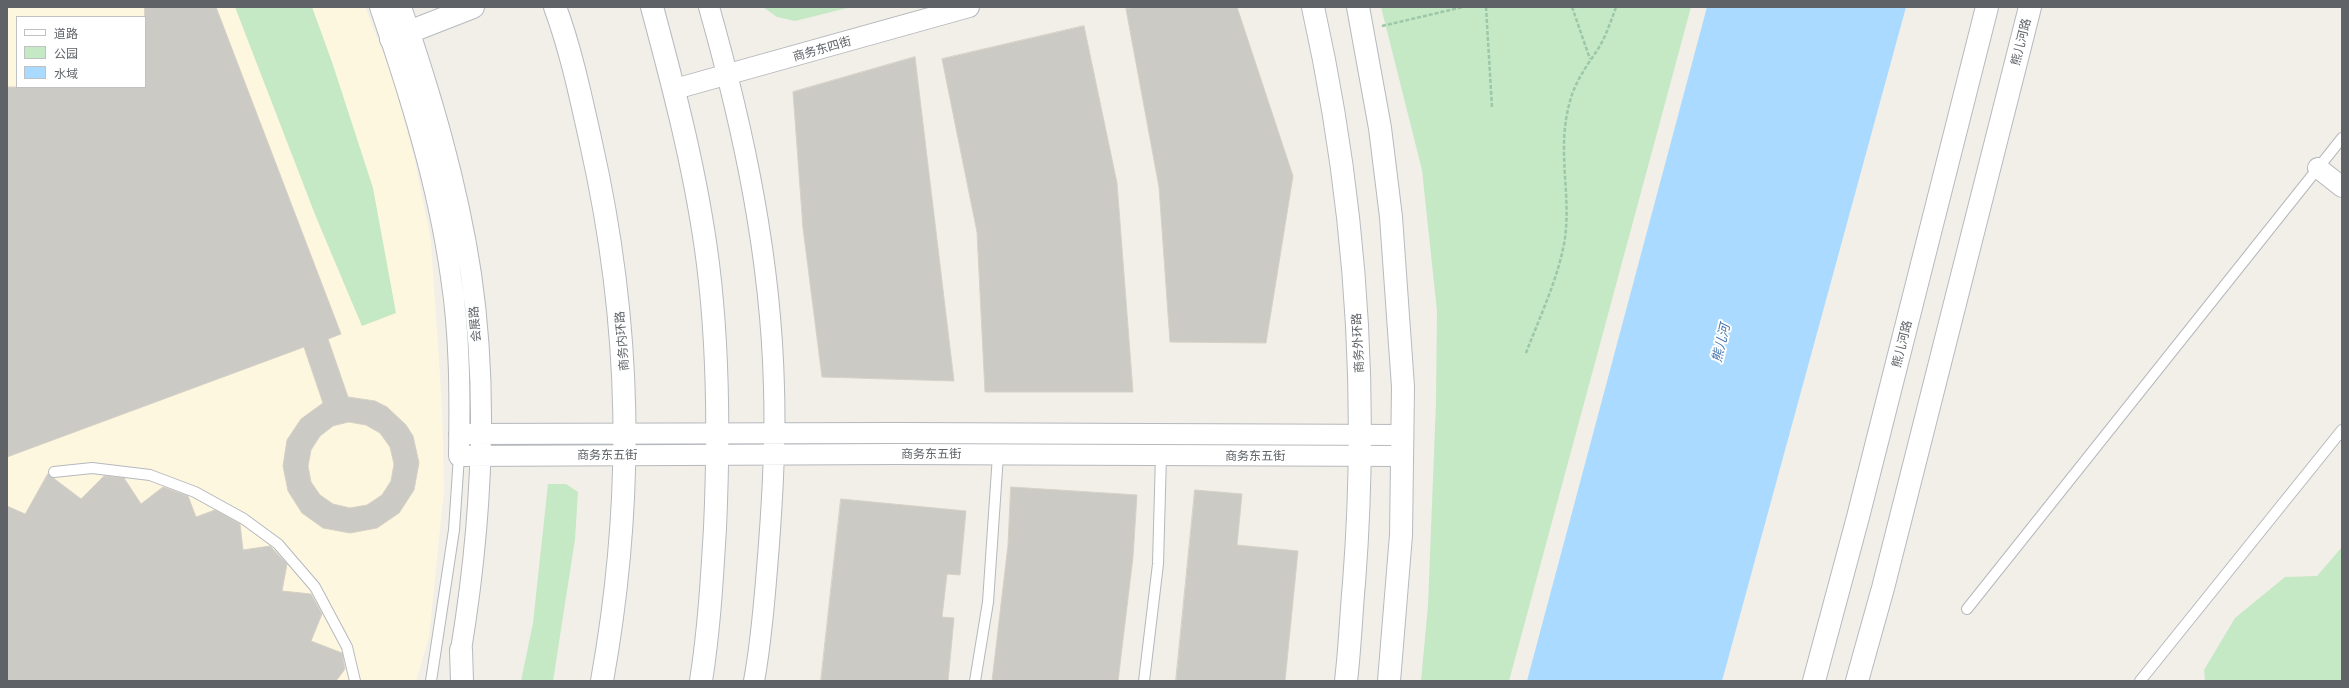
<!DOCTYPE html>
<html>
<head>
<meta charset="utf-8">
<style>
  body { margin:0 }
  #map { position:relative; width:2349px; height:688px; overflow:hidden; background:#f1efe8; font-family:Ubuntu,"Noto Sans SC",sans-serif }
  canvas { display:block }
  .frame { position:absolute; inset:0; border:8px solid #5f6368; pointer-events:none }
  .legend { position:absolute; left:16px; top:16px; width:130px; height:72px; box-sizing:border-box; background:#fff; border:1px solid #bfc1c3; margin:0; padding:5px 7px; list-style:none; font-size:12px; color:#5f6368 }
  .legend li { display:flex; align-items:center; gap:8px; height:20px }
  .legend b { width:20px; border:1px solid #bfc1c3 }
</style>
</head>
<body>
<div id="map">
<canvas width="2349" height="688"></canvas>
<div class="frame"></div>
<ul class="legend">
<li><b style="height:5px;background:#fff"></b>道路</li>
<li><b style="height:11px;background:#c5e8c5"></b>公园</li>
<li><b style="height:11px;background:#aadaff"></b>水域</li>
</ul>
</div>
<script>
const g = document.querySelector('canvas').getContext('2d');
g.lineJoin = 'round';
function fill(path, color) { g.fillStyle = color; g.fill(path, 'evenodd'); }
function stroke(path, color, width, dash) { g.strokeStyle = color; g.lineWidth = width; g.lineCap = dash ? 'butt' : 'round'; g.setLineDash(dash || []); g.stroke(path); }
function write(font, color, halo, rows, align = 'center') {
  g.font = font + ' Ubuntu,"Noto Sans SC",sans-serif'; g.lineWidth = 4; g.setLineDash([]); g.textBaseline = 'middle'; g.strokeStyle = halo; g.fillStyle = color; for (const [text, x, y, turn = 0] of rows) {
    g.save(); g.translate(x, y); g.rotate((+turn || 0) * Math.PI / 180); g.textAlign = isNaN(turn) ? turn : align; if (halo) g.strokeText(text, 0, 0); g.fillText(text, 0, 0); g.restore();
  }
}
const commercial = new Path2D(`
  M7,7H365L392,75L415,161L431,242L442,406L444,490L429,637L416,681H7ZM17,17H145V87H17Z`);
const green = new Path2D(`
  M235,7H312L332,62L373,188L396,313L362,326L316,217Z
  M763,7H851L795,21L777,17Z
  M1381,7H1691L1509,681H1421L1428,606L1436,402L1437,311L1422,170Z
  M548,484H566L578,492L575,539L553,681H521L533,623Z
  M2342,547V681H2205L2204,670L2235,618L2285,577L2317,576Z`);
const water = new Path2D(`
  M1707,7H1906L1722,681H1527Z`);
const building = new Path2D(`
  M145,7H216L341,334L328,339L348,397L375,401L387,407L406,425L413,436L419,463L414,490L399,513L377,528L350,533L323,528L302,513L288,491L283,466L287,440L301,419L323,403L304,347L7,457V87H145ZM349,422L366,425L380,433L390,447L394,464L391,481L382,495L367,505L350,508L333,504L320,495L311,482L308,466L311,450L320,436L333,426Z
  M1136,7H1237L1293,176L1266,343L1170,342L1159,187L1126,9Z
  M1084,26L1117,183L1133,392H985L977,232L942,59Z
  M915,57L954,381L822,377L803,228L793,92Z
  M48,474L81,499L104,476L124,478L141,504L163,487L188,496L196,517L215,510L240,524L243,550L270,546L287,564L282,591L311,594L322,614L311,641L342,653L345,669L336,681H7V506L25,514Z
  M1011,487L1137,495L1133,557L1118,681H992L1008,545Z
  M1195,490L1242,494L1237,545L1298,551L1285,681H1176Z
  M841,499L966,511L960,575L947,574L942,617L954,618L948,681H821Z`);
const path = new Path2D(`
  M1486,7L1492,108
  M1572,7L1590,59
  M1382,26L1463,7
  M1526,353C1540,316 1559,277 1565,238C1571,193 1557,152 1569,105C1574,83 1586,67 1598,49C1606,36 1611,21 1616,7`);
const lane = new Path2D(`
  M54,472L92,468L150,475L195,492L244,519L278,544L315,587L347,647L355,681
  M1967,609L2342,138
  M431,681L454,530L459,456
  M975,681L988,602L998,455
  M1144,681L1158,564L1161,455
  M2140,681L2342,430`);
const street = new Path2D(`
  M380,7C410,95 438,184 451,277C460,335 460,396 459,456L898,454L1403,456
  M401,7C431,94 457,182 471,274C489,397 481,527 461,650
  M709,7C744,131 771,258 774,388C776,448 772,509 767,569C764,606 761,644 754,681
  M675,89L969,7
  M2318,168L2342,187
  M459,434L898,433L1403,435`);
const secondary = new Path2D(`
  M555,7C571,50 581,98 591,143C632,325 635,497 602,681
  M652,7C675,92 697,177 708,264C719,352 719,439 715,528C712,579 709,630 701,681
  M1313,7C1355,196 1369,390 1354,583C1351,615 1350,648 1346,681
  M1358,7L1380,128L1391,217L1403,387L1401,535L1389,681
  M391,39L473,7
  M461,650L462,681
  M1814,681L1858,517L1987,7
  M1857,681L1883,588L2030,7`);
const streetNames = [
  ["熊儿河路",2021,42,-76],
  ["商务东四街",822,49,-16],
  ["会展路",475,324,-95],
  ["商务内环路",622,341,-95],
  ["商务外环路",1358,343,-93],
  ["熊儿河路",1902,344,-76],
  ["商务东五街",931,454],
  ["商务东五街",607,455],
  ["商务东五街",1255,456]
];
const waterNames = [
  ["熊儿河",1721,343,-77]
];
fill(commercial, '#fef7e0');
fill(green, '#c5e8c5');
fill(water, '#aadaff');
fill(building, '#cccac5');
stroke(building, '#d6d1c6', 1);
stroke(lane, '#b5b8bc', 12);
stroke(street, '#b5b8bc', 22);
stroke(secondary, '#b6babf', 24);
stroke(path, '#9cc7a9', 2.5, [4, 2]);
stroke(lane, '#fff', 10);
stroke(street, '#fff', 20);
stroke(secondary, '#fff', 22);
write('12px', '#5f6368', '#fff', streetNames);
write('italic 13px', '#4174aa', '#fff', waterNames);
</script>
</body>
</html>
